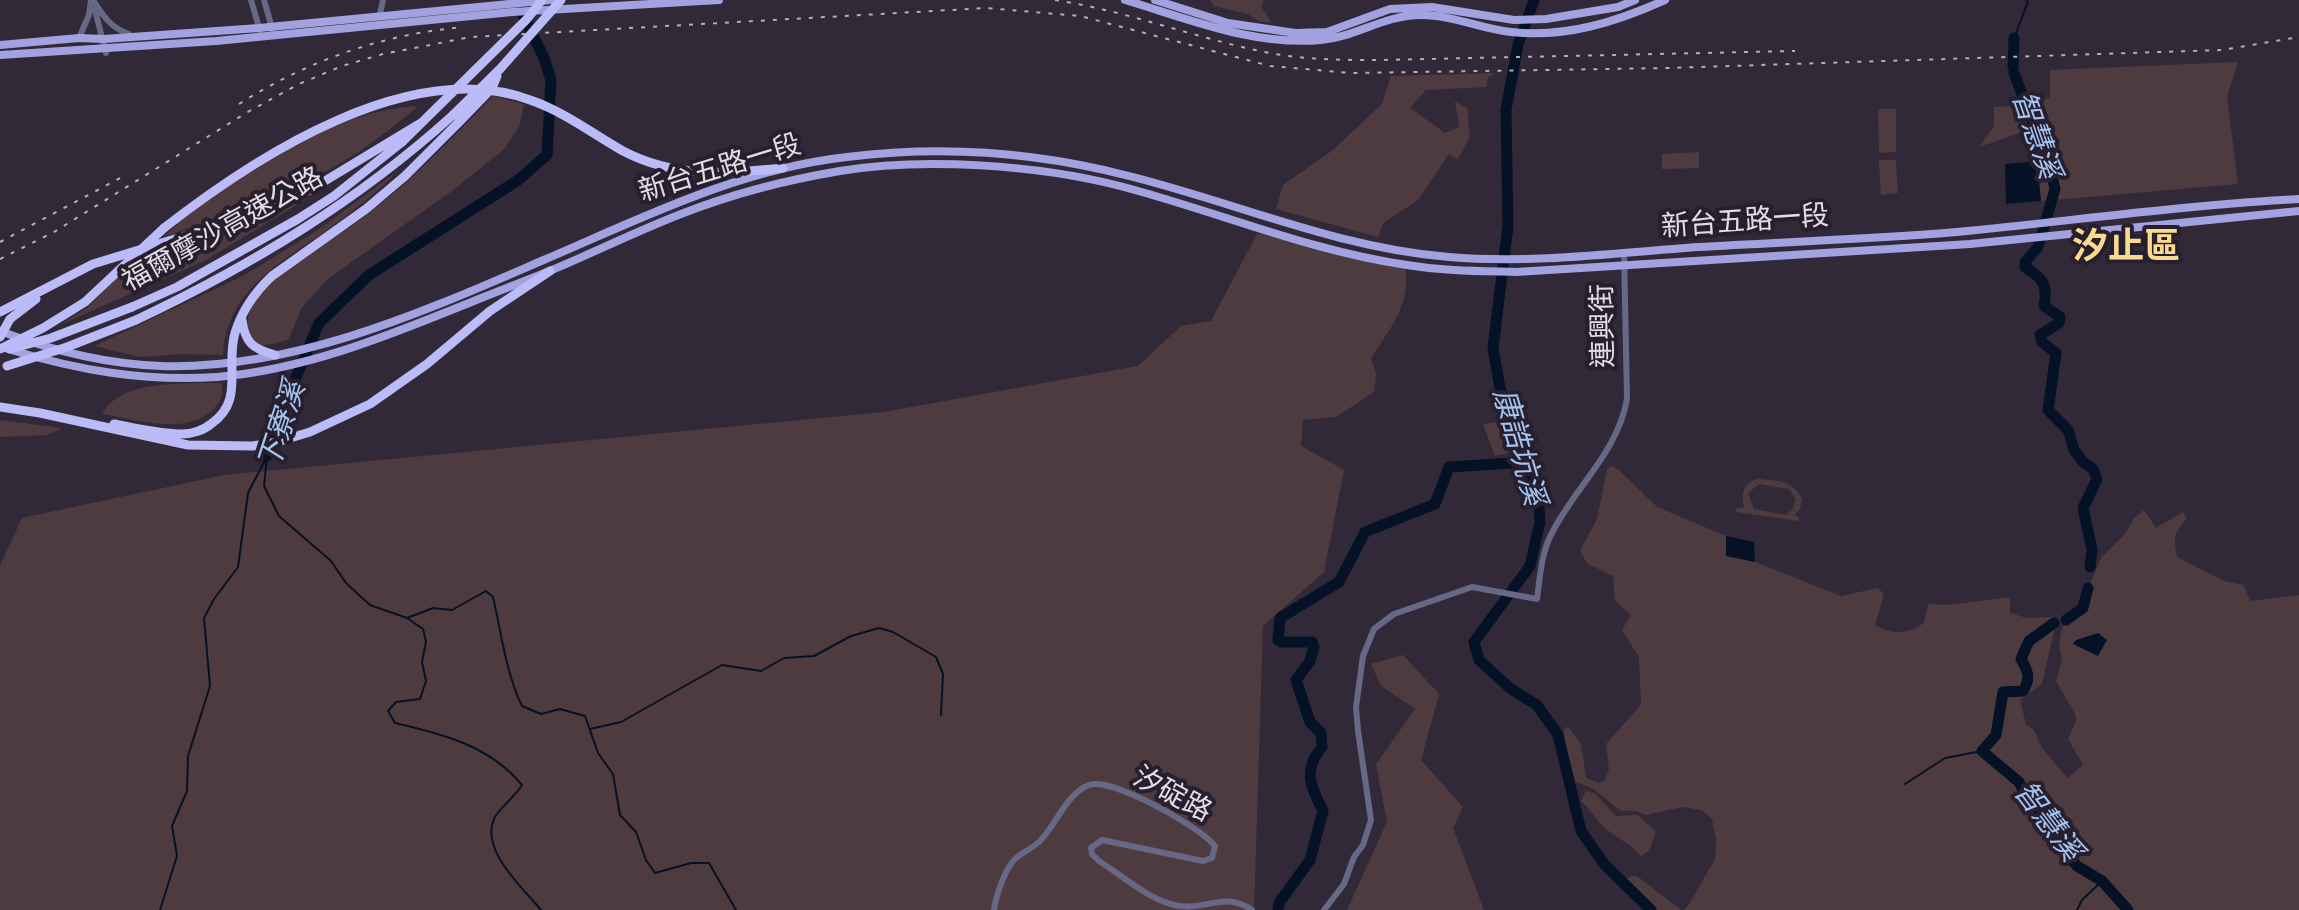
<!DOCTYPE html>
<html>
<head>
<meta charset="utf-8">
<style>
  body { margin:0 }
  canvas { display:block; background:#312937 }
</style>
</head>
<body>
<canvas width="2299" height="910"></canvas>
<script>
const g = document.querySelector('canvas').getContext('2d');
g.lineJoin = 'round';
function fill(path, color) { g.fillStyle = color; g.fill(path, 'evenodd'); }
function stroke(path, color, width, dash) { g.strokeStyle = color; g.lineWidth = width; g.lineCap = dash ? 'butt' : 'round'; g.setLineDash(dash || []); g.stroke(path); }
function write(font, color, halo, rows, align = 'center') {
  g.font = font + ' Bitter,"Noto Sans TC",serif'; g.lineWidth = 8; g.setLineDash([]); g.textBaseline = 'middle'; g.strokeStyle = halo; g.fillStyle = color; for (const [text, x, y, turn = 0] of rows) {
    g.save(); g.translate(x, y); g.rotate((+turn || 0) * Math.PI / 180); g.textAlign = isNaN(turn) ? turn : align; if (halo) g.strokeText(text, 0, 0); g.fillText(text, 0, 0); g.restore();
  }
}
const green = new Path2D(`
  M1210,0H1264L1261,6L1271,22H1260L1248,14L1214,6Z
  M2238,62L2227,97L2238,184L2041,201L2037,161L2042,156L2031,129L1979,147L1994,126V107L2026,105L2050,98V70Z
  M1496,73L1488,77L1486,87L1426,90L1410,108L1445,133L1459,127L1455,101L1467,108L1470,136L1458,159L1449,154L1418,200L1383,223L1378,237L1276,209L1283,185L1333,150L1382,104L1391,76Z
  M493,96L524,104L519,127L503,150L452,191L329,278L302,307L288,340L262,346C246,337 244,319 253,304C272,271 337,238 368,214C414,179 453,137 493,96Z
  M418,106C337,177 265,203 165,236C226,178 333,110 418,106Z
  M1878,109H1896V152L1879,153Z
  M1699,152V168L1662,169V154Z
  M1879,160H1896L1898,193L1881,195Z
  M399,170C380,189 360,206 338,222C289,259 227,285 223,355L181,354L140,357L94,346L243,276L318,230Z
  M308,198L206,260L58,326L87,308L141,254L182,244L257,220Z
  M1271,231L1404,265C1414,300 1389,330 1371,358L1376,374L1374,392L1336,417L1303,420L1301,446L1344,470L1324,572L1263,626L1254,910H0V566L22,518L224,475L884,412L1138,366L1181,326L1211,321L1257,234Z
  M199,383H221C224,393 222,399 216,406C191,438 136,419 102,414C119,383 168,384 199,383Z
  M0,420L62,428L47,435L0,437Z
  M1496,422L1508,453L1495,456L1483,424Z
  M1612,466L1619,470L1657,507L1726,536L1727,556L1755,562L1841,596L1878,588L1884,594L1875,625C1891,635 1909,634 1924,623L1928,604L1949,605L2010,597V613L2027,618L2054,617V631L2042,684L2020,700L2026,724L2034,730L2042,748L2067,778L2083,765L2068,739L2076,721L2075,714L2056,681L2062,660L2059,646L2062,628L2072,613L2082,603L2101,558L2126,533L2134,518L2144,510L2156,528L2183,512L2187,518C2172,536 2174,536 2177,557L2224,581L2244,585L2250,601L2299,595V910H1683L1688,906L1715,859L1716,840L1712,819L1701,810L1682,807L1646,815L1637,811H1621L1592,788L1575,782L1564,742V728L1568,727L1581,744L1586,778L1599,783L1605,780L1609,769L1606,744L1641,705L1639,657L1622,630L1631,615L1615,601L1613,576L1587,563L1580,551L1597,519L1607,469Z
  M1758,479C1777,481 1793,480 1802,499L1800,509L1794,515L1799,517V521L1736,512L1737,508H1745C1740,495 1743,482 1758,479ZM1759,484L1789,489L1796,499L1792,510L1786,515L1754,509L1748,493Z
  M1403,655L1439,694L1421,760L1463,807L1453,828L1484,910H1347L1387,822L1376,764L1415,709L1381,686L1371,664Z
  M1586,791L1594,793L1616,816L1637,815L1656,831L1649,851L1641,856C1630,843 1616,838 1604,827C1595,819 1590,809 1581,801Z
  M1632,876H1637L1681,910H1655L1627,879Z`);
const water = new Path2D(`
  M2037,161L2041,201L2006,204L2005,164Z
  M1726,536L1754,542L1755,562L1726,556Z
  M2098,633L2107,640L2098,656L2073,644L2076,640Z`);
const stream = new Path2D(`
  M2014,38L2028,2L2026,0
  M267,456L264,486L279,516L331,561L346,583L370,605L407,618L423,629L426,642L422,662L426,681L420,699L396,702L388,711L395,723C443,734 490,746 522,785C515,797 498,809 494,819C480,850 523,888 541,910
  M407,618L433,608L452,610L486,591L493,597C502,635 505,670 522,706L541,714L560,709L585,716L598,753L613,774L620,815L636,832L646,860L655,873L691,863H709L736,910
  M590,729L621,722L722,665L761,671L784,658L814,656L851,636L879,628L893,632L936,657L943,674L941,715
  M1905,784L1945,758L1982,751
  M160,910L177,856L172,826L187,791L188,756L210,686L204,618L214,599L238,567L248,493L265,460
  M2077,910L2082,900L2102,881`);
const river = new Path2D(`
  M1534,0L1518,45L1506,110L1508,226L1493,348L1500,388L1519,431L1528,462L1539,506L1540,522L1530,566L1474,642L1479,660L1511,689L1537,705L1558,735L1581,831L1605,865L1651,910
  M2013,67L2014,38
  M2014,73L2050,168L2055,189L2038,247L2025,262V267C2043,278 2048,285 2044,306L2060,317L2059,323L2040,335L2042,342L2056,353L2048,410L2068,430L2074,450L2082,461L2093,469L2097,479L2083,508L2092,550L2090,567
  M267,456L289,394L319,323L369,275L517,181L547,155L551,80L544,58L516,0
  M2066,620L2083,608L2088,588
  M2054,623L2029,641L2021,659C2028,671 2031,678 2023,691L2003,692L1996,735L1982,751L2019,782L2040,822L2077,866L2102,881L2128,910
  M1278,910L1279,903L1310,860L1323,811C1311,787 1302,770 1322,747L1321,733L1310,722L1296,680L1310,661L1314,647L1312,642H1281L1278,640L1280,618L1339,582L1365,532L1435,504L1449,467L1528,462`);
const tertiary = new Path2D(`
  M93,0C103,16 111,28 129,34
  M251,0L260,31
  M264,0L274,35
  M95,10L106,53
  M380,14L383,0
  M79,38L89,15L91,0
  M994,910C996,895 1005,869 1015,859C1023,852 1033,848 1040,841C1056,825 1067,793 1089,785C1112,777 1200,827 1215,846L1212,858L1203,861L1102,840L1091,848L1092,854L1099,861C1123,876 1151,902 1180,906C1207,910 1225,891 1252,910
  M1324,910L1344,884L1354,857L1363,845L1371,820L1358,731L1356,707L1363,656L1374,629L1394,614L1472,587L1537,599C1540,578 1541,553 1552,533C1575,487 1618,452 1627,399L1624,252`);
const primary = new Path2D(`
  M1125,0C1189,19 1253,46 1321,40C1356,37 1384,15 1421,15C1453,15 1481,29 1511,32C1566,38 1616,22 1665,0
  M1155,0L1228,23L1295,33L1327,32L1390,9L1432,7L1514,20L1546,19L1618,7L1635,0
  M0,45L79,38L104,39L259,28L551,0
  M0,55L216,41L512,12L719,0
  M0,331C50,350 107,364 161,366C296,370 425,311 546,259C644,217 740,169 847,157C942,145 1037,152 1129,176C1237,203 1338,248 1449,257C1531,264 1616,253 1698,247C1784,242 1871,239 1957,232C2071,221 2185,205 2299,199
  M8,349C77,370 144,382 217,377C303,370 385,337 464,305C493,293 523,282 552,270C595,252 637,231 681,214C732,194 786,180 840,171C923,157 1038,165 1120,186C1216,211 1309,251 1407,265C1443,271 1480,271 1516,272L1970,244L2299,211`);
const motorway = new Path2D(`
  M164,228C255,157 412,54 533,101C566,113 593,134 623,151C674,178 727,174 783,168
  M132,307L177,287L298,219L334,196L402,142
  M0,312L93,264L237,220L310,190L419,124
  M136,320C252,265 358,201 453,115
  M242,320C245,343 253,349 275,355
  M0,337L10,319L36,299
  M0,407L40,413L188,445L253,446L277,442L310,432L370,404L427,364L490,311L550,271
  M114,424C136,428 160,434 182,434C192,434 204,430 211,424C245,401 225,367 235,333C242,310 255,292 272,276L366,209L405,176L459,122`);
const rail = new Path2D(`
  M1055,0C1128,11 1197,39 1270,53C1306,60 1344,60 1381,60L1795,51
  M239,104C307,61 383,34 464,27
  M0,242L124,176
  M0,259L54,232L246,113L299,84L342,66L383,54L471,37L986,8L1080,16L1270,66L1351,73L1669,68L2222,50L2299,37`);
const motorwayBridge = new Path2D(`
  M453,115L500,69L561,0
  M459,122L492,88L497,76
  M402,142L527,19L542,0
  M0,349L43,328L85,302L164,228
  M10,349L51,338L132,307
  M7,366L67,347L136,320`);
const streetNames = [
  ["新台五路一段",720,169,-17],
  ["新台五路一段",1745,222,-4],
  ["福爾摩沙高速公路",223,230,-29],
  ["連興街",1604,326,-91],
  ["汐碇路",1172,795,28]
];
const waterNames = [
  ["智慧溪",2035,135,71],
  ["下寮溪",283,426,-72],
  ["康誥坑溪",1518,447,74],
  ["智慧溪",2047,822,53]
];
const districtNames = [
  ["汐止區",2126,248]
];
fill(green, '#4e3b3f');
fill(water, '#051225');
stroke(stream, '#051225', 2);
stroke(river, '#051225', 11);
stroke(tertiary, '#676886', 6);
stroke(primary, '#a2a2e0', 8);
stroke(motorway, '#babbf7', 9);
stroke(rail, '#b5afb9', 2, [4, 8]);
stroke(motorwayBridge, '#babbf7', 9);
write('28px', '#e1dce5', '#271f2d', streetNames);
write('italic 30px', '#a3c4f2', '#271f2d', waterNames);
write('bold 36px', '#fada8f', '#271f2d', districtNames);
</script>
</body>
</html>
